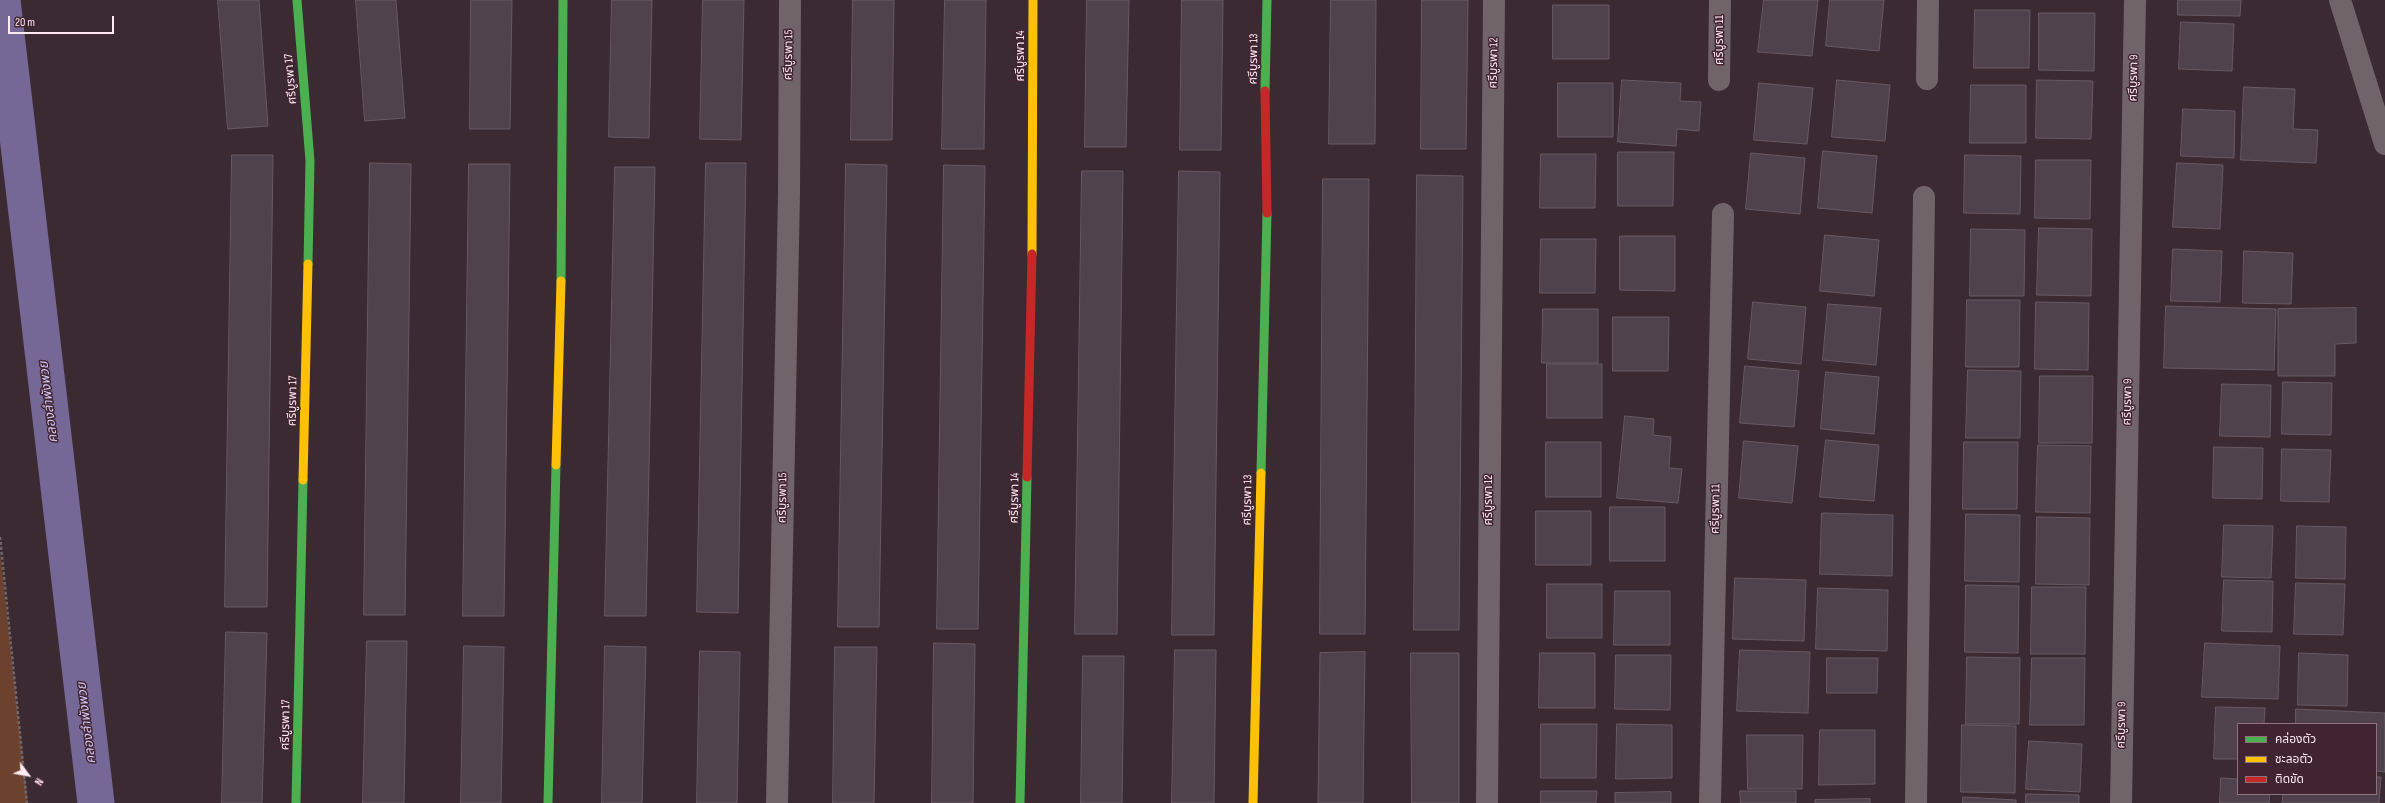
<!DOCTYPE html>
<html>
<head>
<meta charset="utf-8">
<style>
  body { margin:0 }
  #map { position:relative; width:2385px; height:803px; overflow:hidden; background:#3b2a32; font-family:"Sofia Sans Condensed","Noto Sans Thai",sans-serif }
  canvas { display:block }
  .legend { position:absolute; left:2237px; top:723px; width:140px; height:72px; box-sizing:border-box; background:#412431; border:1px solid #8d737e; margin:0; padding:5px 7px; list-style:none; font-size:12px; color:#ffeaf2 }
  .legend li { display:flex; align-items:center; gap:8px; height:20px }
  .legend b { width:20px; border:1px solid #8d737e }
  .north { position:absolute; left:8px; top:755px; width:40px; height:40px; -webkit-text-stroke:3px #412431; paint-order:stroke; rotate:122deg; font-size:11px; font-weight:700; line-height:16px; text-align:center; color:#ffeaf2 }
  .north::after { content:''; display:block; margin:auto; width:14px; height:18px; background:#ffeaf2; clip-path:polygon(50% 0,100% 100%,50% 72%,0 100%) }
  .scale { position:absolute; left:8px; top:16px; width:106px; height:18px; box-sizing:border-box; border:2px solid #ffeaf2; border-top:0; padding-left:5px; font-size:12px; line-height:14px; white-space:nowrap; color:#ffeaf2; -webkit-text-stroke:3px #412431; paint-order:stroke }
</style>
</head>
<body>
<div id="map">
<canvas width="2385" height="803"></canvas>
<ul class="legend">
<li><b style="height:5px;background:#4caf50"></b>คล่องตัว</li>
<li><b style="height:5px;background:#ffc107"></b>ชะลอตัว</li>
<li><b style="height:5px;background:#c62828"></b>ติดขัด</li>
</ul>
<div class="north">N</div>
<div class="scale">20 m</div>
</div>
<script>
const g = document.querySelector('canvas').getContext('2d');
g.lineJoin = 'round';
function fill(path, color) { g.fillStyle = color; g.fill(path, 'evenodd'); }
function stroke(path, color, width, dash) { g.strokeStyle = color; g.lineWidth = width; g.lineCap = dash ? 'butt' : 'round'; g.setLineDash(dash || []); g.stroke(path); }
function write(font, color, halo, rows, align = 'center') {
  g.font = font + ' "Sofia Sans Condensed","Noto Sans Thai",sans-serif'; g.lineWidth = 3; g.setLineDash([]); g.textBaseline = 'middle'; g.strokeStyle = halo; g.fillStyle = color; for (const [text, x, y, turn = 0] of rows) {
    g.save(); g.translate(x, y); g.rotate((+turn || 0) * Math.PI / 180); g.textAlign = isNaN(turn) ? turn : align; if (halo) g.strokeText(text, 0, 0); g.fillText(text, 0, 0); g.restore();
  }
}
const green = new Path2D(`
  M0,552L27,797V803H0Z`);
const canal = new Path2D(`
  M2,0L96,803`);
const building = new Path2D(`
  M218,0H259L268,126L228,129Z
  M356,0H396L405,118L365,121Z
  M471,0H512L510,129H470Z
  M612,0H652L649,138L609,137Z
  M703,0H744L741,140L700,139Z
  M853,0H894L892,140H851Z
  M945,0H986L984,149H942Z
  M1087,0H1129L1126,147H1085Z
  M1182,0H1223L1221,150H1180Z
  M1331,0H1376L1375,144H1329Z
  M1422,0H1468L1466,149H1421Z
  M1764,0H1818L1812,56L1758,52Z
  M1830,0H1884L1879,51L1826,46Z
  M2178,0H2241L2240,16L2178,15Z
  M1553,5H1609V59H1553Z
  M1975,10H2030L2029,68H1974Z
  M2039,13H2095L2094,71L2039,70Z
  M2181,22L2234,24L2232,71L2179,69Z
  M1622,80L1681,83L1680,101L1701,102L1699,131L1677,129L1676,146L1618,142Z
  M1837,80L1890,85L1885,141L1832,137Z
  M2037,80L2093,81L2091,139L2036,138Z
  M1558,83H1613V137H1558Z
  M1759,83L1813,88L1807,144L1754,140Z
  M1971,85H2026V143H1970Z
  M2244,87L2295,89L2293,129L2318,130L2316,163L2241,160Z
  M2183,109L2235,111L2234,158L2181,156Z
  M1823,151L1877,156L1872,213L1818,208Z
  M1618,152H1674L1673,206H1618Z
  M1751,153L1805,158L1800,214L1746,209Z
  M1541,154H1596L1595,208H1540Z
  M232,155H273L267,607H225Z
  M1965,155L2021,156L2020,214L1964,213Z
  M2036,160H2091L2090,219L2035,218Z
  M370,163L411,164L405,615H364Z
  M706,163H746L738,613L697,612Z
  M2177,163L2223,165L2220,229L2173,227Z
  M469,164H510L504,616H463Z
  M846,164L887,165L879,627H838Z
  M944,165L985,166L978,629H937Z
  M615,167H655L646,616H605Z
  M1082,171H1123L1117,634H1075Z
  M1179,171L1220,172L1214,635H1172Z
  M1417,175L1463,176L1459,630H1414Z
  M1323,179H1369L1365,634H1320Z
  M2039,228L2092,229L2091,296L2037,295Z
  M1971,229L2025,230L2024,296H1970Z
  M1825,235L1879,240L1874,296L1820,291Z
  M1620,236H1675V291L1620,290Z
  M1541,239H1596L1595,293H1540Z
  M2173,249L2222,251L2220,302L2171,301Z
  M2244,251L2293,253L2291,304L2243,303Z
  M1967,300H2020L2019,367H1966Z
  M1753,302L1806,307L1801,364L1748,359Z
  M2036,302L2089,303L2088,370L2035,369Z
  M1828,304L1881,308L1876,365L1823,360Z
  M2166,306L2276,309L2274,370L2164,368Z
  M2356,308V343L2335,344V376H2278V309Z
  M1543,309H1598V363H1542Z
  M1613,317H1669L1668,371H1613Z
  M1547,364H1602V418H1547Z
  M1745,366L1799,371L1794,427L1740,423Z
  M1968,370L2021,371L2020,438H1966Z
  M1826,372L1879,377L1874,434L1821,429Z
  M2040,376H2093L2092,443H2039Z
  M2283,382L2332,383L2331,435L2282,434Z
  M2222,384L2271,385L2270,437L2220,436Z
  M1625,416L1654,419L1653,435L1671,437L1669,468L1682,469L1678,503L1617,498Z
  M1826,440L1879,445L1874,501L1820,497Z
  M1744,441L1798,446L1792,503L1739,498Z
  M1546,442H1601V497H1546Z
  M1964,442H2018L2017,509H1963Z
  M2038,445L2091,446L2090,513L2036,512Z
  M2214,447L2263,448L2262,499L2213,498Z
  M2282,449L2331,450L2329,502L2281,501Z
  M1610,507H1665V561H1610Z
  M1536,511H1591V565H1536Z
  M1822,513L1893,515L1892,576L1820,574Z
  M1966,514L2020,515L2019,582L1965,581Z
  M2037,517L2090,518L2089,585L2036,584Z
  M2224,525L2273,526L2271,578L2222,577Z
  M2297,526L2346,527L2345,579L2296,578Z
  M1735,578L1806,580L1804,641L1733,639Z
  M2224,580L2273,581L2272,632L2222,631Z
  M2296,583L2345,584L2343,635L2294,634Z
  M1547,584H1602V638H1547Z
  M1966,585L2019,586L2018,653L1965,652Z
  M2032,587H2086L2085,654H2031Z
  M1818,588L1888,590L1887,651L1816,649Z
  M1615,591H1670V645H1614Z
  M226,632L267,633L262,803H222Z
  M367,641H407L404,803H363Z
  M934,643L975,644L973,803H932Z
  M2205,643L2280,646L2278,699L2202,697Z
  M464,646L504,647L501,803H461Z
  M605,646L646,647L642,803H602Z
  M835,647H877L874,803H833Z
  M1175,650H1216L1214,803H1172Z
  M1740,650L1810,652L1808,713L1737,711Z
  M700,651L740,652L737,803H697Z
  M1365,652L1363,803H1318L1320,653Z
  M1411,653H1459V803H1412Z
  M1540,653H1595V708H1539Z
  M2299,653L2348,655L2347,706L2298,705Z
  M1616,655H1671L1670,710L1615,709Z
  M1083,656H1124L1122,803H1081Z
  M1967,657L2020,658L2019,724H1966Z
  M1827,658H1878L1877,693H1827Z
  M2032,658H2085L2084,725H2030Z
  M2216,707L2265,708L2264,724H2238V759H2214Z
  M2296,709L2385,713V772L2376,771V724H2296Z
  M1541,724H1597L1596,778H1541Z
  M1617,724L1672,725V778L1616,779Z
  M1962,725L2016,726L2015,793L1961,792Z
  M1820,730H1875V784L1819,785Z
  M1747,735H1803L1802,789H1748Z
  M2029,741L2082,744L2080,792L2026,789Z
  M2376,777H2381L2379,803H2282L2283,794H2376Z
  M2221,778L2238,779V794H2270L2269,803H2220Z
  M1541,791H1597L1596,803H1541Z
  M1740,791H1796V803H1741Z
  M1671,792V803H1615V793Z
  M2026,794L2079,795V803H2026Z
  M1963,797L2016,800V803H1963Z
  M1870,799V803H1815V800Z`);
const path = new Path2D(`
  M0,537L27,803`);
const street = new Path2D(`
  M2340,0L2385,144
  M1927,79L1928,0
  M1719,80L1720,0
  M777,803L789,193L790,0
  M1487,803L1494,0
  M1710,803L1723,214
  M1916,803L1924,197
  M2121,803L2135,0`);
const fast = new Path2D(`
  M297,0L310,161L308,264
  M1265,91L1267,0
  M561,281L563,0
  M1261,473L1267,213
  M296,803L303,480
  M548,803L556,465
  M1020,803L1027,477`);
const slow = new Path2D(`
  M1032,254L1033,0
  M556,465L561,281
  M303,480L308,264
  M1253,803L1261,473`);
const jam = new Path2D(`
  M1265,91L1267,213
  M1027,477L1032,254`);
const streetNames = [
  ["ศรีบูรพา 11",1720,40,-90],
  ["ศรีบูรพา 15",789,55,-89],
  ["ศรีบูรพา 14",1021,56,-90],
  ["ศรีบูรพา 13",1254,59,-89],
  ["ศรีบูรพา 12",1494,63,-89],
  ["ศรีบูรพา 9",2134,78,-89],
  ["ศรีบูรพา 17",291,79,-95],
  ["ศรีบูรพา 17",293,401,-89],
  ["ศรีบูรพา 9",2128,402,-89],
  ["ศรีบูรพา 15",783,498,-89],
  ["ศรีบูรพา 14",1015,498,-89],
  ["ศรีบูรพา 13",1248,500,-89],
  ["ศรีบูรพา 12",1489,500,-90],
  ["ศรีบูรพา 11",1716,509,-89],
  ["ศรีบูรพา 17",286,725,-89],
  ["ศรีบูรพา 9",2122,725,-89]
];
const waterNames = [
  ["คลองลำพังพวย",49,402,-97],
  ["คลองลำพังพวย",87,723,-97]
];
fill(green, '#6c422f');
stroke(canal, '#756796', 37);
fill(building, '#50424d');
stroke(building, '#675a64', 1);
stroke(path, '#71666a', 2.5, [3, 2]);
stroke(street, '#716469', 22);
stroke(fast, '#4caf50', 9);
stroke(slow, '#ffc107', 9);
stroke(jam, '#c62828', 9);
write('12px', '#ffeaf2', '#412431', streetNames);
write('italic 13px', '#d4c9f7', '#412431', waterNames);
</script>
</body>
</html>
